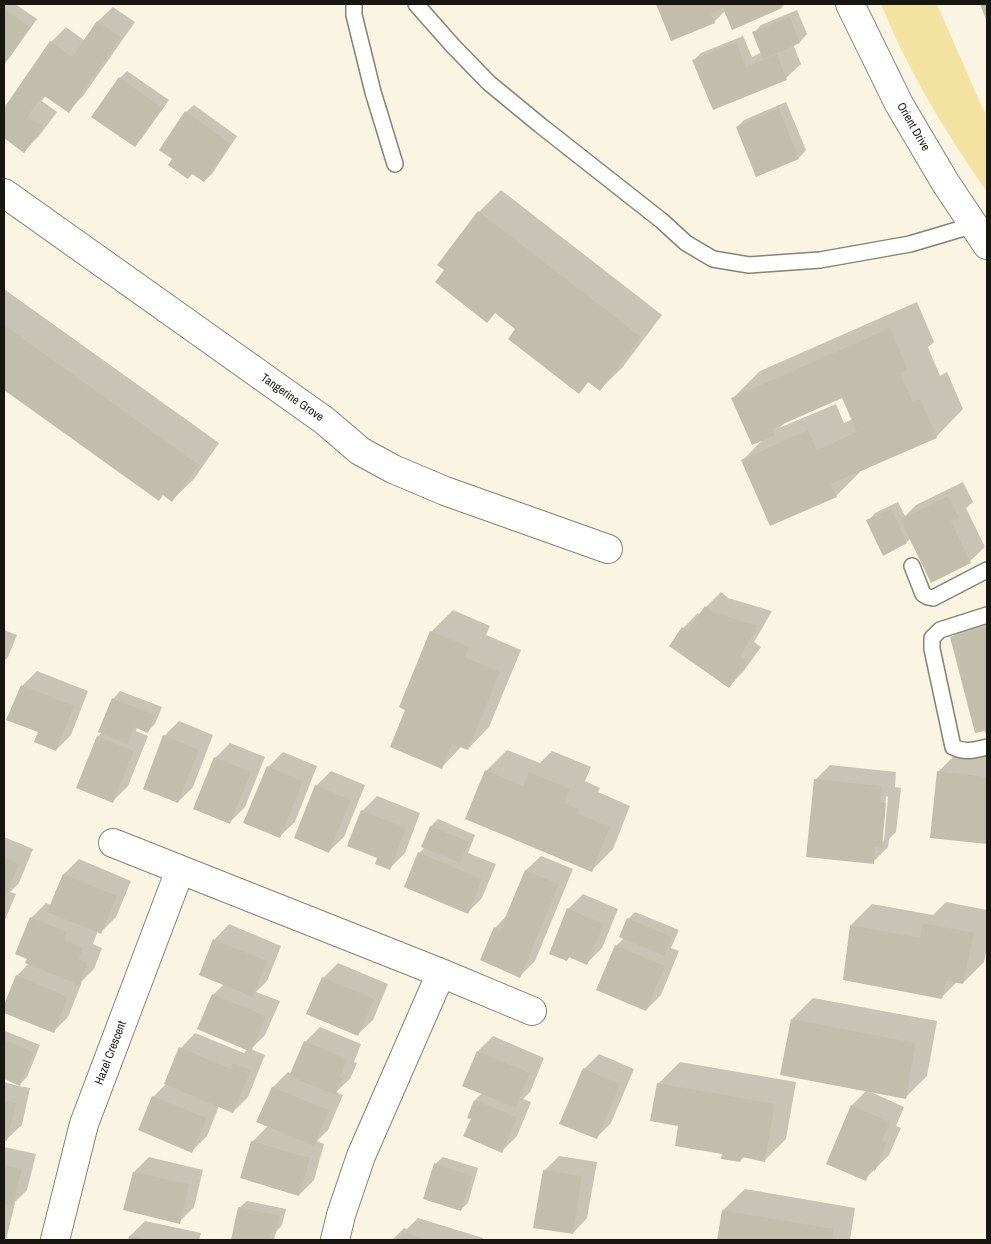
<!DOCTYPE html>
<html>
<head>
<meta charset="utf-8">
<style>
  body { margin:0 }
  #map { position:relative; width:991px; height:1244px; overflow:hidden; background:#faf5e3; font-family:"Archivo Narrow",sans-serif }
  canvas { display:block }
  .frame { position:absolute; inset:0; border:5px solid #181610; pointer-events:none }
</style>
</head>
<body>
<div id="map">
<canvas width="991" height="1244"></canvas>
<div class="frame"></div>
</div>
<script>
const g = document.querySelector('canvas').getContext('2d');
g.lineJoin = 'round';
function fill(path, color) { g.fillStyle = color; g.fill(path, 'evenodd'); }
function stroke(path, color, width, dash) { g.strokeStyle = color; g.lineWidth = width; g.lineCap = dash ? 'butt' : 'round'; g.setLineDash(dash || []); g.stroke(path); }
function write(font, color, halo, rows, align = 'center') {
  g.font = font + ' "Archivo Narrow",sans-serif'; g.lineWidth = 4; g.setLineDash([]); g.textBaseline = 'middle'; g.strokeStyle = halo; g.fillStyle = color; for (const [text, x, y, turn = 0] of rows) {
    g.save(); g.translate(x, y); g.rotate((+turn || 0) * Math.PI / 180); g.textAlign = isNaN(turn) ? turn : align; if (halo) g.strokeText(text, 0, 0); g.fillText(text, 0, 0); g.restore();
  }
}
const green = new Path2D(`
  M881,4H937L983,109L987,114V192C946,133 908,71 881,4Z`);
const shadow = new Path2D(`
  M4,4H15L37,19L10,57L4,63Z
  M657,4H785L782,7L726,10L714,22L672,40Z
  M113,7L135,22L83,96L68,111L46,95L42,101L57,112L39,136L24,151L4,137V111L51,42L66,27L85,41L98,21Z
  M797,10L807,34L800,42L793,44L801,64L786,78L694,60L701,53L743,36L752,57L762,52L754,33L761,25Z
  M127,71L169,100L142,138L134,146L120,78Z
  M786,102L806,150L799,158L757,175L737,127L744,120Z
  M194,105L237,136L212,174L204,181L174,159L186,112Z
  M501,190L662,315L622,368L600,389L589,381L578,392L517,329L496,312L487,321L446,270L439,265L479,212Z
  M4,289L219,443L194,479L172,500L163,494L159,499L4,389Z
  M917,302L934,342L928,347L940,376L947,372L963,409L936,437L864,468L836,496L743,460L764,438L733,398L760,371ZM843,397L853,419L844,423L836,404L779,428L787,421Z
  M963,482L973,502L966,508L985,547L970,561L911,538L907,542L868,521L875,513L898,502L905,516L916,505Z
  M721,592L728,598L772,611L754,642L761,647L743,672L728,687L671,646L683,628L698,613L700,615L706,607Z
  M453,610L490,626L486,635L521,650L489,727L468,749L462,746L442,767L407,709L431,632Z
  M987,617V736L952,637L967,622Z
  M4,630L17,635L8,657L4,661Z
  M37,671L88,691L71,735L56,750L22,686Z
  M120,691L162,707L155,724L148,731L137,727L136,731L148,736L128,786L113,801L98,737L102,732L113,699Z
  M179,721L213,735L193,787L178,802L164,736Z
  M230,743L265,757L245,807L230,822L215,758Z
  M507,750L540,763L552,751L591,767L585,781L600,788L598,792L630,806L613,849L591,871L486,771Z
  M960,750L987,753V843L932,837L938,772Z
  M283,752L317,766L295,822L280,836L268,767Z
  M830,765L896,772L895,787L901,788L896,832L889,839L888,847L873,862L815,780ZM886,796L888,797L884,840L881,843Z
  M331,771L365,785L344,837L329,851L316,786Z
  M377,796L420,813L405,853L390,868L378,857L362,811Z
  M438,819L475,835L468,853L496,864L482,898L467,913L419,853L425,847L423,846L431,826Z
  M4,837L33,849L19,883L10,892L16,894L4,922Z
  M541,856L573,869L535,961L520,976L495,928L507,915L526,870Z
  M79,859L131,881L116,917L101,932L98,931L93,944L102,948L94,969L81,982H82L68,1017L53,1032L4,1012V1008L17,976L29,963L28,958L31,918L46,903L51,905L64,874Z
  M583,894L618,909L602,948L587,963L570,956L567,960L568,909Z
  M946,902L987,910V947L984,962L963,983L957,982L941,998L851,925L872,904L933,915Z
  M635,912L679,930L671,948L679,951L661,995L646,1010L616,946L624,938L628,919Z
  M229,924L281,946L267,981L256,992L280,1001L265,1035L251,1049L265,1055L248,1097L233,1112L219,1106L207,1136L192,1151L153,1097L165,1085L181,1048L195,1033L244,1053L248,1049L213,995L224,984L200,974L215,939Z
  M338,963L388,984L373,1020L358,1034L323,978Z
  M813,998L937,1021L927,1076L905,1098L871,1091V1092L904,1107L896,1126L901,1128L889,1155L865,1179L852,1105L867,1090L792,1019Z
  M320,1027L361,1044L354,1062L357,1063L350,1079L336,1092L343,1095L328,1130L317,1141L324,1144L314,1180L299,1195L252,1142L268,1126L258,1121L273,1087L288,1072L292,1074L305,1042Z
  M5,1031L40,1045L27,1077L18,1086L30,1088L22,1125L7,1139H4V1082L18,1086L19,1084L4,1078V1032Z
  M493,1036L544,1058L530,1092L523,1099L531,1102L517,1136L502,1151L472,1118L468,1117L475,1100L482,1093L464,1085L478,1051Z
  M599,1054L634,1069L611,1123L596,1138L584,1069Z
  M680,1062L796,1082L786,1139L765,1160L744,1157L740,1161L723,1153L680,1125L658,1084Z
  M4,1147L36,1154L27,1190L14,1203H15L6,1240H4Z
  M559,1156L597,1162L587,1218L573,1233L544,1171Z
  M149,1157L203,1170L194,1207L179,1222L125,1209L134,1172Z
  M443,1157L478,1168L468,1203L460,1210L435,1164Z
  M745,1189L855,1208L850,1240H718L723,1210Z
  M247,1201L286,1209L282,1225L276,1232L274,1240H232L239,1208Z
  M418,1218L483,1238V1240H392L404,1228L407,1229Z
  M145,1221L201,1233L199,1240H129L130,1236Z`);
const building = new Path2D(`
  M656,4H780L782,8L732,30L723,8L711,14L715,23L671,41Z
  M980,4H987V22Z
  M4,8L30,27L4,65Z
  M790,17L800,43L763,59L752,32Z
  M97,21L121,37L69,113L43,95L28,116L43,127L24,153L4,138V108L50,41L72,57Z
  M736,42L746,67L777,54L787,80L713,110L692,60Z
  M119,77L162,108L135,147L91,117Z
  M779,108L799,159L756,177L736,127Z
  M185,111L231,144L204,182L192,174L188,179L168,165L172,159L159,150Z
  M478,211L641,337L600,391L588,382L579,394L508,339L515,329L495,313L487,323L435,282L444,270L437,265Z
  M4,325L199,465L172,502L163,495L159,501L4,390Z
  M890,328L908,370L900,373L913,402L920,399L937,438L831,484L837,497L770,526L741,460L808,430L817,450L857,432L842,398L772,429L775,435L752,445L731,398Z
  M948,496L959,518L951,521L971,563L931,583L900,519Z
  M891,509L907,543L883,556L866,520Z
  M705,606L713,612L758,626L740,657L747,663L729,688L669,646L682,627L687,631Z
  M987,627V738L985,731L975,733L950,637Z
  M430,631L469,647L465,657L500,672L468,750L452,744L442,769L390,747L405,710L399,707Z
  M21,685L74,706L56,751L34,742L38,732L6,720Z
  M112,698L155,715L148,733L134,727L127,744L98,732Z
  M163,735L199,750L178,803L143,789Z
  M97,736L134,751L113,803L76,788Z
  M214,757L251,772L230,824L193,809Z
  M267,766L303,781L280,838L243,823Z
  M485,770L523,786L529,772L570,789L564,803L579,809L578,814L610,827L592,872L465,819Z
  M937,771L987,777V844L930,838Z
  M814,779L882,786L880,802L886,803L882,848L875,847L874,864L806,857Z
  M315,785L351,800L329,853L294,838Z
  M361,810L406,828L390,870L375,864L377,858L347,846Z
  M430,826L469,842L460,863L421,847Z
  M418,852L482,879L468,914L404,887Z
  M4,857L19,864L4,900Z
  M525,870L559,884L520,978L480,960L494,927L500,930Z
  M63,874L117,896L101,934L47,912Z
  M567,908L604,924L587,965L569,957L567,961L549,954Z
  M30,917L67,932L64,939L83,948L79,959L88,963L79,985L25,963L27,959L15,954Z
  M627,918L672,937L664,956L619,937Z
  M923,923L974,933L963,984L946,981L942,999L843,980L850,925L920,938Z
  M213,939L267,961L253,997L199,975Z
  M615,945L665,966L646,1011L596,990Z
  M16,975L68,997L54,1033L4,1013V1005Z
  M322,977L374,999L358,1036L306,1014Z
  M212,994L266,1016L251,1052L197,1029Z
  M791,1019L916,1043L906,1099L780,1075Z
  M4,1040L34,1052L20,1086L4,1079Z
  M304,1041L347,1059L340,1077L343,1078L335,1095L289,1076Z
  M179,1047L231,1069L233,1063L251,1070L233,1113L164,1084Z
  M477,1051L530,1073L516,1108L462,1086Z
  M583,1068L620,1084L597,1139L559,1124Z
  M657,1083L775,1104L765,1162L742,1157L740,1162L721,1159L722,1154L675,1146L678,1126L650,1121Z
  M272,1087L329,1110L314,1146L256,1122Z
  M152,1096L207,1118L192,1153L138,1130Z
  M4,1100L16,1103L7,1141L4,1140Z
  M474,1100L517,1117L502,1153L463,1136L471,1119L467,1118Z
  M851,1105L890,1122L882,1141L887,1142L875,1171L870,1169L866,1181L826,1164Z
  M251,1141L310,1158L299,1196L240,1178Z
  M434,1163L472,1176L461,1211L423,1199Z
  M4,1165L22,1169L13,1206L4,1204Z
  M543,1170L582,1176L573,1234L533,1228Z
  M133,1172L189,1184L180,1224L123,1210Z
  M238,1207L280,1216L275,1234L270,1233L269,1240H231Z
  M722,1210L834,1229L832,1240H717Z
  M402,1232L427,1240H399Z
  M129,1236L147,1239V1240H128Z`);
const lane = new Path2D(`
  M354,4V15L373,92L395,164
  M416,4L453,46L489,83L540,125L662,221L686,243L713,259L749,265L820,260L910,244L974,225
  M912,566L923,594L928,597L933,598L987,570
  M987,615L940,630L932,638V649L953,747C965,753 975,750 987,747`);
const street = new Path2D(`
  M850,4L899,104L945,182L987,245
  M4,193L325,421L360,451L393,469L445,491L608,549
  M113,843L441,973L532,1011
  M55,1240L84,1124L180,870
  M335,1240L341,1215L361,1156L441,973`);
const streetNames = [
  ["Orient Drive",913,127,60],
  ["Tangerine Grove",292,398,35],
  ["Hazel Crescent",111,1053,-69]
];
fill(green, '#f4e3a0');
fill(shadow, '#0003');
fill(building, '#c2beac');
stroke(lane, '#878372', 18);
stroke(street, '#878372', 30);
stroke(lane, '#fff', 15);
stroke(street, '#fff', 28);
write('12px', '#181610', '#fff', streetNames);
</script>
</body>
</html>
